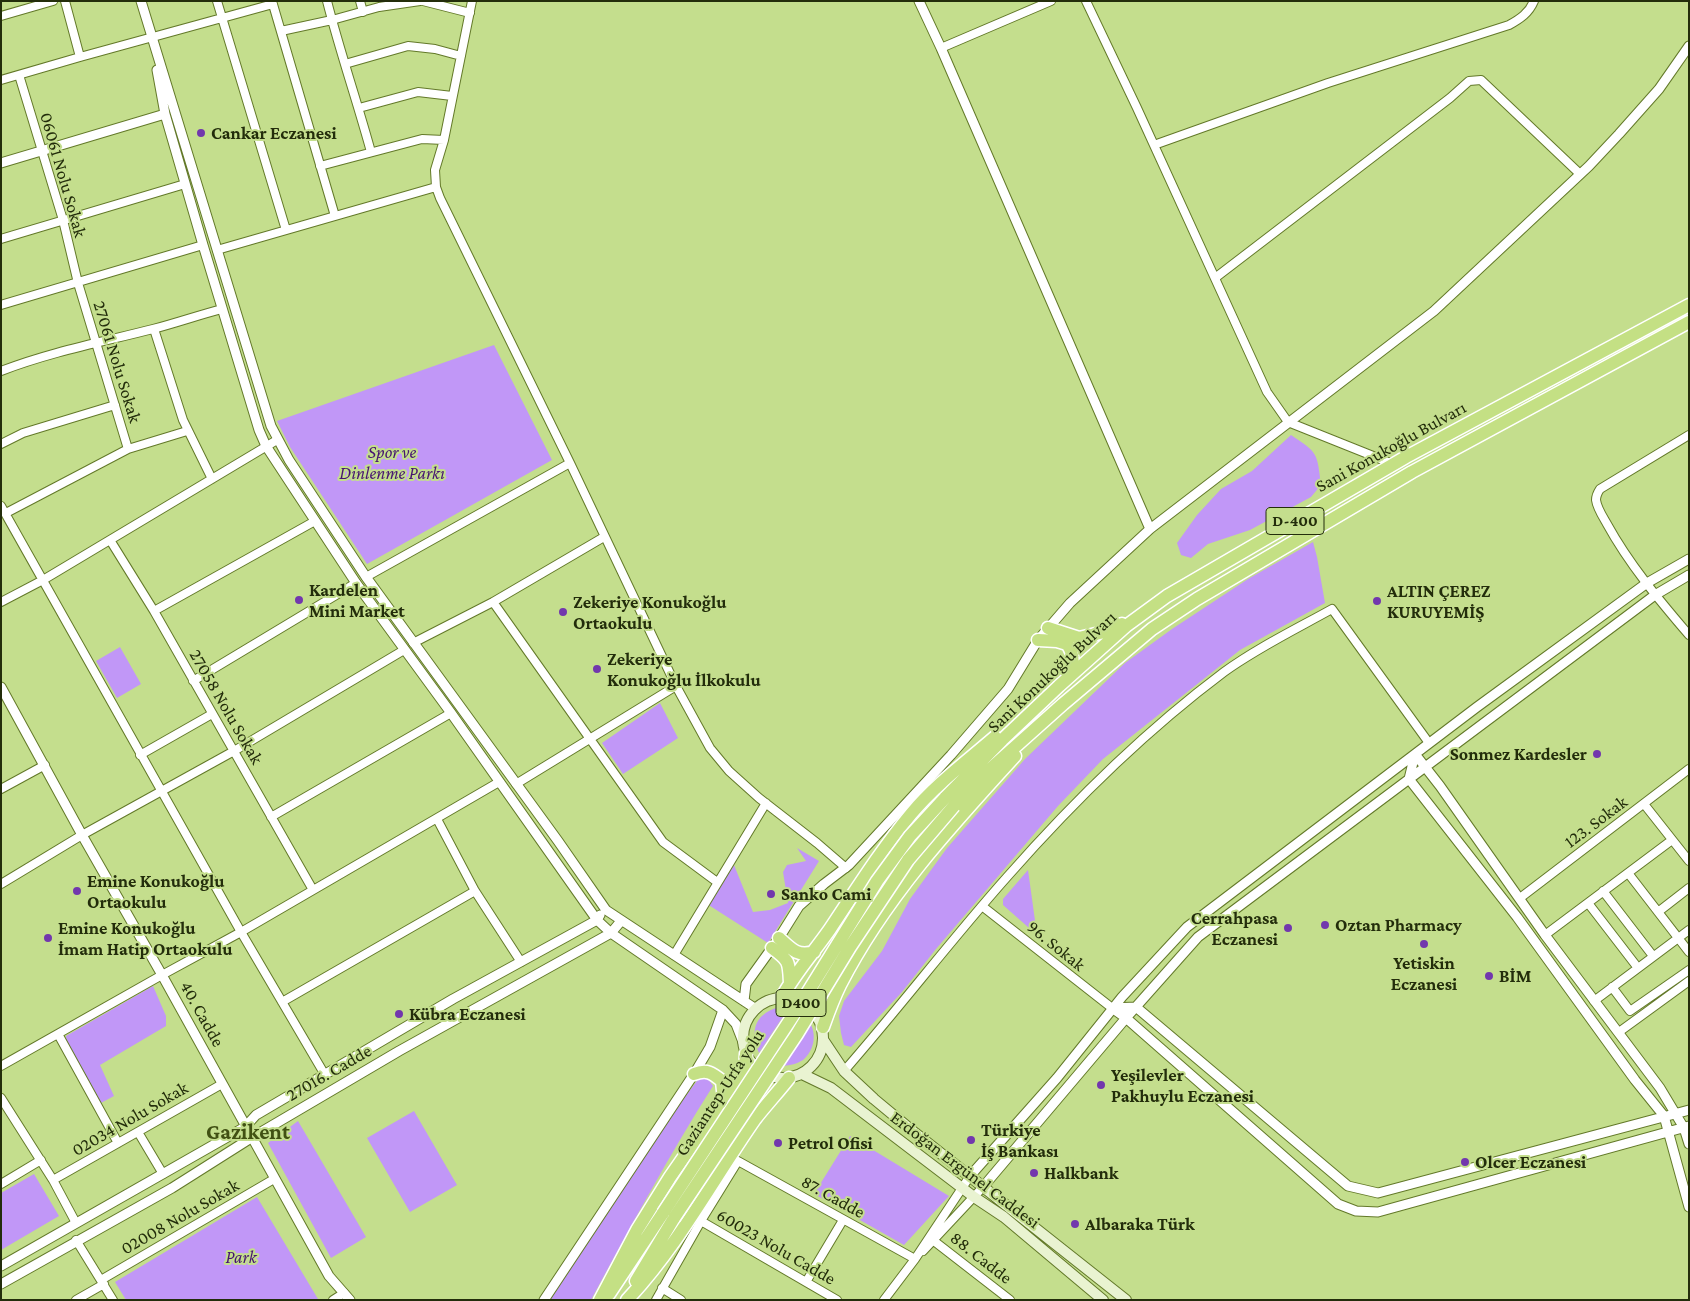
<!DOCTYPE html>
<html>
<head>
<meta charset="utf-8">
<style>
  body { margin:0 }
  #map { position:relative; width:1690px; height:1301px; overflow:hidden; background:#c4de8d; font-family:"Crimson Pro",serif }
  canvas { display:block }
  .frame { position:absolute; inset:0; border:2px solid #232d0b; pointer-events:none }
</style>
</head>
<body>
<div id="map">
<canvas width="1690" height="1301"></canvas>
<div class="frame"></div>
</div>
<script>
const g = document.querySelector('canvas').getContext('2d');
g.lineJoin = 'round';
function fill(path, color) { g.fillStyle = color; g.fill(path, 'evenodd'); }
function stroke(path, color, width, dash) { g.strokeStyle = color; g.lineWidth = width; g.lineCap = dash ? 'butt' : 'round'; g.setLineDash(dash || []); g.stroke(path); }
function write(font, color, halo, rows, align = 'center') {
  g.font = font + ' "Crimson Pro",serif'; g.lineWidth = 4; g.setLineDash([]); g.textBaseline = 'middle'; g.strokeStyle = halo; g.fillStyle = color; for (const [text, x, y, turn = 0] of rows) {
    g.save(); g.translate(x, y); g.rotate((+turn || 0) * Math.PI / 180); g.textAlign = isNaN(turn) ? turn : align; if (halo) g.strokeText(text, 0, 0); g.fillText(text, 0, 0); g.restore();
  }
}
const green = new Path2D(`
  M494,345L552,460L367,564L290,447L277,421Z
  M1291,435C1318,453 1317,452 1321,485L1311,497L1250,530L1208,544L1191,558L1181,555L1177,543L1197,515L1221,489L1252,471Z
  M1313,542L1317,557L1325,603L1240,650L1103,759L1058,806L936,949L902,992L851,1047L844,1045L841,1033L839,1016L844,1001L882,951L910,899L947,848L1025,759L1125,663L1172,629L1248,579Z
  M120,647L141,684L117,698L96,661Z
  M660,703L678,738L623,774L602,743Z
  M797,848L819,861L768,943L707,904L734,865L753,912L770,910L788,903L783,872L787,865L806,861Z
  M1028,870L1037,935L1003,905V899Z
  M153,986L166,1016V1026L100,1065L114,1096L99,1104L67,1045L66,1036Z
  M782,1006H790L759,1053C749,1028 756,1013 782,1006Z
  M810,1023C817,1035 814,1051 803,1060C797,1064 790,1065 784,1066Z
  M702,1074L706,1076L713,1086C669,1155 630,1228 591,1300H550L613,1203L679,1105Z
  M414,1111L457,1185L410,1212L367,1138Z
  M298,1121L366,1237L331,1258L268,1143Z
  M850,1136L949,1196L904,1245L814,1194Z
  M34,1174L59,1216L1,1250V1193Z
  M257,1197L318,1299L126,1300L115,1282Z`);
const minor = new Path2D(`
  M65,1L80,57
  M217,1L286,230
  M272,1L335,216
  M327,1C340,52 357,101 371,152
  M360,1L363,12
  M423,1L470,13
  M472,1L444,140L435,170L436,187L440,198L570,463L676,686L710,748L729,771L759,798L817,843L846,868
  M1086,1L1137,108L1267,392L1288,422L1393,464
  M1,16L53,1
  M281,31L332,20L379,7L420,1
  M941,48L1051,1
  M345,64L408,46L435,49L461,56
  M19,75L63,220L78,283L128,449
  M1,80L80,57L273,4
  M359,108L418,92L452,96
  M1154,145L1328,83L1509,25C1520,19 1529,13 1534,1
  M320,166L422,139L444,140
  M1,239L185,184
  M217,250L436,187
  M1215,278L1450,98L1469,81L1481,80L1580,174
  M1,305L203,245
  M154,329L183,420L212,479
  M1,371C50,352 102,342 153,329C176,323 199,315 222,309
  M1689,435L1600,489C1598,492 1596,495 1596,500C1597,508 1603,517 1607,524C1629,564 1659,600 1689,635
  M1,444L23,433L115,405
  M1,506L241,932L325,1075
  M6,513L128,449L187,431
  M110,540L154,611L313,890
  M366,577L570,463
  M1,602L43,580L277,440
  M493,602L663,842L717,882
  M154,611L315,521
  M413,643L493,602L604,537
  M193,681L356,583
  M140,755L212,714
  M516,784L676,686
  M1,789L45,765
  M1644,804L1689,861
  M271,817L451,713
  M437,819L475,891L521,962
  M1628,873L1689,952
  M1,884L82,835L234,751L404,650
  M1603,891L1653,956
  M1520,898L1689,769
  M1588,903L1638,968
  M982,906L1112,1008
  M1658,912L1689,888
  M1545,935L1672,840
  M674,955L766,803
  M1612,987L1630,1011L1689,970
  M1594,1001L1689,930
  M282,1002L475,891
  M1619,1032L1689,981
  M58,1034L118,1143
  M1,1066L162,975L241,932L499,782
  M844,1071C900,1007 951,940 1007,877C1073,802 1144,732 1224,672C1257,648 1296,629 1332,609L1429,743
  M1,1098L53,1180L76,1223
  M138,1132L163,1174
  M53,1180L222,1084
  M1,1184L41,1160
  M701,1221L837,1300
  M76,1240L113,1300
  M934,1241L1010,1300
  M923,1251L983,1187
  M101,1280L274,1179
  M806,1282L843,1220
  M662,1288L681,1300
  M76,1300L104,1284
  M333,1300L344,1293
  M656,1300L701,1221L738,1161L915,1259
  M884,1300L915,1259L970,1176`);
const tertiary = new Path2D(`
  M141,1L271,426L289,460L366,577L558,841L606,910L756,1009
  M919,1L941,48L1150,529
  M157,70L165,114L203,245L259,430L266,446L356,583L451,713L597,920L611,933L723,1010L736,1024L743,1042
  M1,163L165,114
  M1,687L82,835L162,975L329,1276L350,1300
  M1415,754L1409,779L1517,917L1635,1080L1664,1116L1689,1207
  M1415,754L1440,786L1545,935L1660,1088L1684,1128L1689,1144
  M744,1001L746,984L779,938L799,906L824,884L849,865L951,755L1008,689L1038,640L1070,603L1150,529L1434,311L1589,166L1619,134L1659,89L1689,46
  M1112,1008L1126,1018L1338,1204L1356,1211L1378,1212L1689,1126
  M1112,1008L1136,1007L1348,1186L1378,1193L1689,1110
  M970,1176L1057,1078L1122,997L1187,927L1477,707L1647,583L1689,559
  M983,1187L1126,1018L1198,937L1655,595L1689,575
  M1,1266L245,1127L256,1115L453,999L597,920L600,915
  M1,1284L172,1188L251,1138L399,1051L611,933L621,921
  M544,1300L694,1074L710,1047L723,1010`);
const secondary = new Path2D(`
  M743 1038a40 40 0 1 1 80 0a40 40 0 1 1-80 0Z
  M824,1041L844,1071L874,1099L915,1133L1126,1300
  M802,1074L831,1088L974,1197L1004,1217L1103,1300`);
const trunk = new Path2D(`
  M1048,628L1079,638L1104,632L1122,624
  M1038,640L1057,641L1067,644C1075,655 1073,664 1069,677
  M945,798L1002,740L1059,686L1126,626L1167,596L1406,457L1689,305
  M954,806L978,780L1063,704L1152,629L1197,599L1412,472L1689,322
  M779,938C791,949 797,957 814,952
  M772,948C790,961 789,962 790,984
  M782,997C795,973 814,952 830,929C856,890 881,850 911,814C935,785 966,762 995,737
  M823,1027C828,1013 833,999 840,985C884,899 950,827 1015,756
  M694,1074C707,1069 712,1073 722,1081L724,1101
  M636,1281L674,1218
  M609,1294L663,1213
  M600,1300L637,1230L670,1177L745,1069L746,1054
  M627,1300C678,1246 713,1179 755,1119C766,1105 778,1092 789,1078`);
const trunkBridge = new Path2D(`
  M663,1213L798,1008L877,881L910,836L945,798
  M674,1218L797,1034L850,947L908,860L954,806`);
const markers = [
  [201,133,5,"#7237ad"],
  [299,600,5,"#7237ad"],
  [1377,601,5,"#7237ad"],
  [563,612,5,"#7237ad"],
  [597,669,5,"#7237ad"],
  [1597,754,5,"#7237ad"],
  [77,891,5,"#7237ad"],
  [771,894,5,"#7237ad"],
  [1325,925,5,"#7237ad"],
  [1288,928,5,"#7237ad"],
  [48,938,5,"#7237ad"],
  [1424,944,5,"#7237ad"],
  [1489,976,5,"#7237ad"],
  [399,1014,5,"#7237ad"],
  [1101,1085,5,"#7237ad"],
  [971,1140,5,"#7237ad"],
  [778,1143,5,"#7237ad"],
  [1465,1162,5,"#7237ad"],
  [1034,1173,5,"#7237ad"],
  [1075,1224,5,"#7237ad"]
];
const shields = [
  [1295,521,58],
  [801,1003,50]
];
const shieldNames = [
  ["D-400",1295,521],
  ["D400",801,1003]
];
const poiNames = [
  ["Cankar Eczanesi",211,133],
  ["Kardelen",309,590],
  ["Mini Market",309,611],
  ["ALTIN ÇEREZ",1387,591],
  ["KURUYEMİŞ",1387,612],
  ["Zekeriye Konukoğlu",573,602],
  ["Ortaokulu",573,623],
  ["Zekeriye",607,659],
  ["Konukoğlu İlkokulu",607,680],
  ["Sonmez Kardesler",1587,754,"right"],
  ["Emine Konukoğlu",87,881],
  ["Ortaokulu",87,902],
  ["Sanko Cami",781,894],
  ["Cerrahpasa",1278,918,"right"],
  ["Eczanesi",1278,939,"right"],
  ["Oztan Pharmacy",1335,925],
  ["Emine Konukoğlu",58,928],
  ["İmam Hatip Ortaokulu",58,949],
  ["Yetiskin",1424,963,"center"],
  ["Eczanesi",1424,984,"center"],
  ["BİM",1499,976],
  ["Kübra Eczanesi",409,1014],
  ["Yeşilevler",1111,1075],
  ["Pakhuylu Eczanesi",1111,1096],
  ["Türkiye",981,1130],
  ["İş Bankası",981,1151],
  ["Petrol Ofisi",788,1143],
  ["Olcer Eczanesi",1475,1162],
  ["Halkbank",1044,1173],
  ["Albaraka Türk",1085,1224]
];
const streetNames = [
  ["06061 Nolu Sokak",63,175,74],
  ["27061 Nolu Sokak",117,362,73],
  ["Sani Konukoğlu Bulvarı",1391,447,-29],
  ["Sani Konukoğlu Bulvarı",1052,672,-43],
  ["27058 Nolu Sokak",226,707,60],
  ["123. Sokak",1596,822,-37],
  ["96. Sokak",1056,946,39],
  ["40. Cadde",202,1014,61],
  ["27016. Cadde",329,1073,-30],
  ["Gaziantep-Urfa yolu",720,1093,-57],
  ["02034 Nolu Sokak",130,1119,-30],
  ["Erdoğan Ergünel Caddesi",965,1170,37],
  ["87. Cadde",833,1197,29],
  ["02008 Nolu Sokak",180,1217,-30],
  ["60023 Nolu Cadde",776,1247,30],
  ["88. Cadde",981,1258,38]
];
const parkNames = [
  ["Spor ve",392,452],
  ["Dinlenme Parkı",392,473],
  ["Park",241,1257]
];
const districtNames = [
  ["Gazikent",248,1132]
];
fill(green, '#c197f7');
stroke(minor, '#637929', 10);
stroke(tertiary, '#637929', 11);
stroke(secondary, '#637929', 12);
stroke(trunk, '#fff', 15);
stroke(minor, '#fff', 8);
stroke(tertiary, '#fff', 9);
stroke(secondary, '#e9f3d1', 10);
stroke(trunk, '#c4e084', 12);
stroke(trunkBridge, '#fff', 15, []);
stroke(trunkBridge, '#c4e084', 12);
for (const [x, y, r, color] of markers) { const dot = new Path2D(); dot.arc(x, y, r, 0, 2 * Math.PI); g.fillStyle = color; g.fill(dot); stroke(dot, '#c4de8d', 2); }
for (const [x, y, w] of shields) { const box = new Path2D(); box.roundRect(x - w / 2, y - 13.5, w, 27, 4); g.fillStyle = '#c4de8d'; g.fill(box); stroke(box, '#232d0b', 1); }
write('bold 16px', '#232d0b', null, shieldNames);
write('bold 18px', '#232d0b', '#c4de8d', poiNames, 'left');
write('18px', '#232d0b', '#c4de8d', streetNames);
write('italic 18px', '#461371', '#c4de8d', parkNames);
write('bold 22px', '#415113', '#c4de8d', districtNames);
</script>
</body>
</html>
